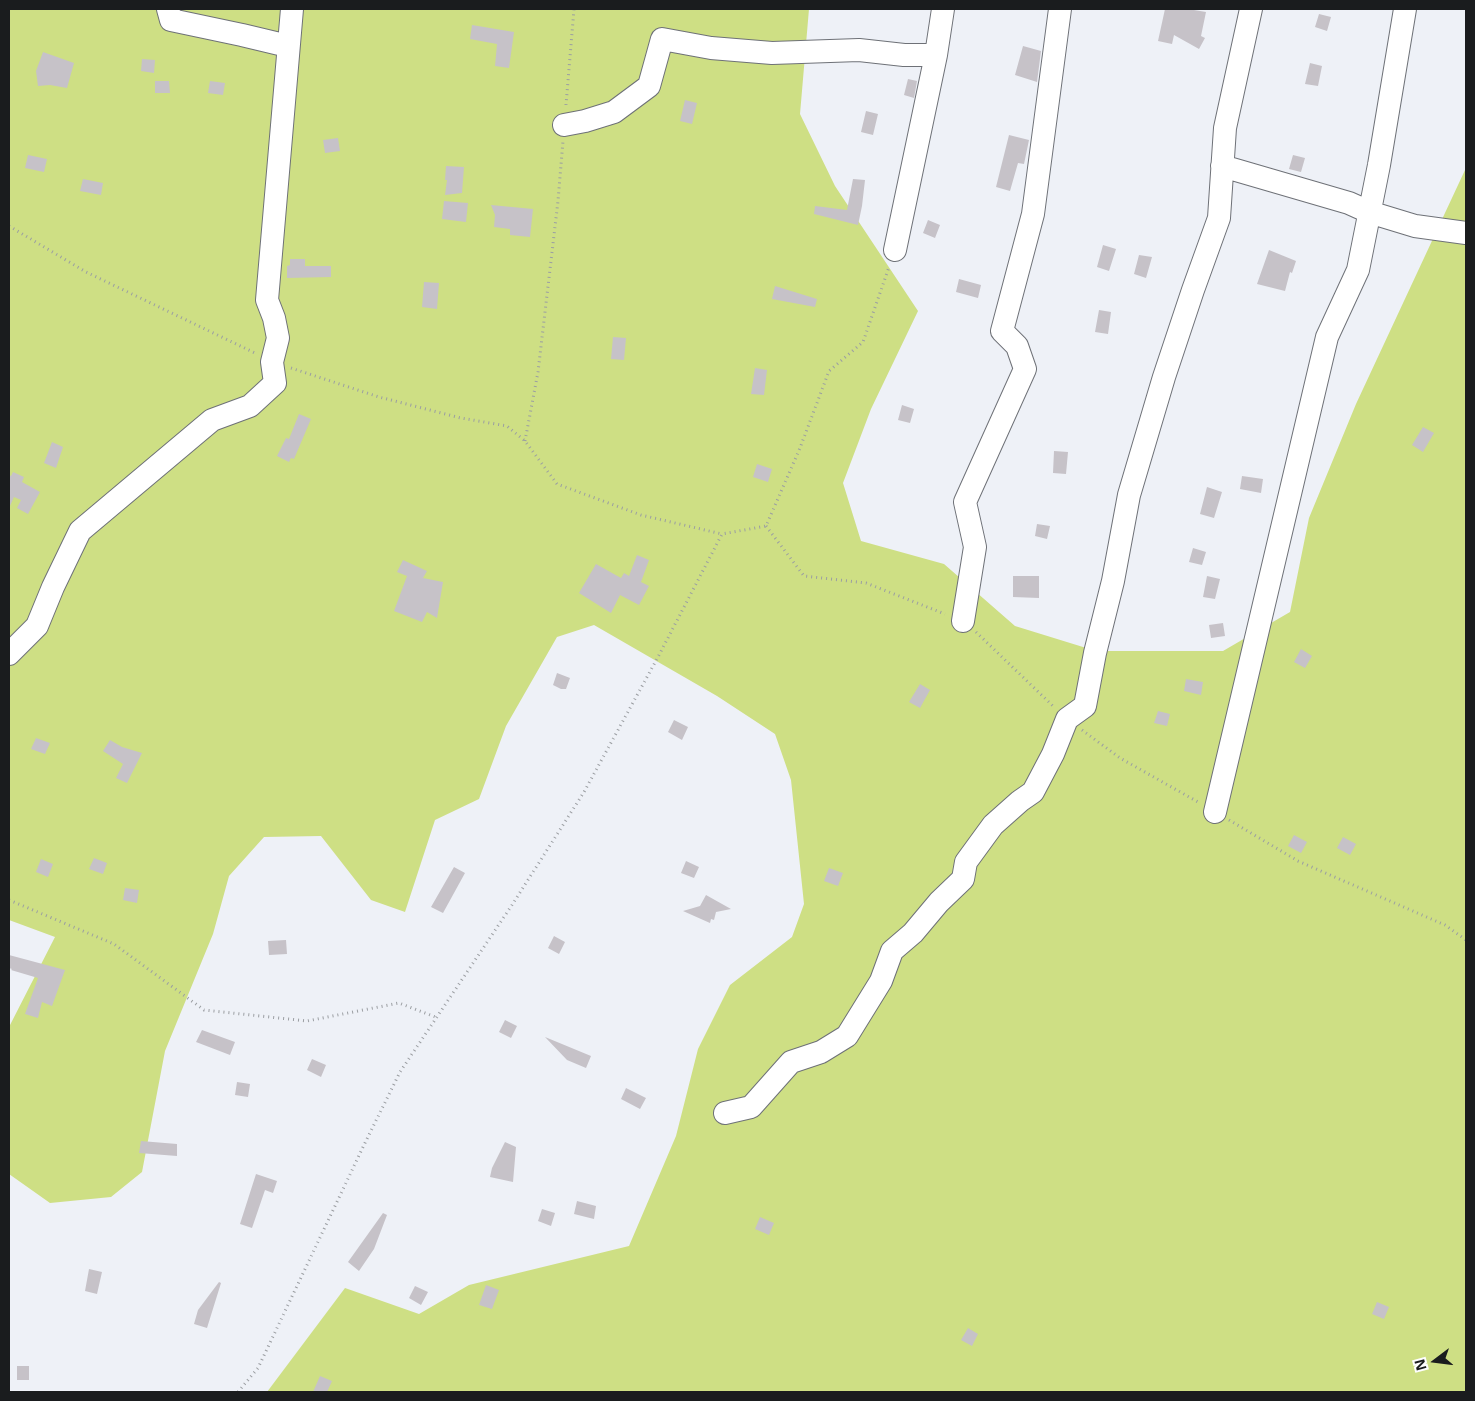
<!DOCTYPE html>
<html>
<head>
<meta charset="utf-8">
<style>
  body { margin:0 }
  #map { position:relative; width:1475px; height:1401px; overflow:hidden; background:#eef1f7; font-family:"Open Sans",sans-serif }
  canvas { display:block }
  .frame { position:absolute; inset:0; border:10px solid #1a1c1e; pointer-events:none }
  .north { position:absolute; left:1410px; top:1336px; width:50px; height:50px; -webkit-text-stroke:4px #fefefe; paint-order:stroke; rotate:255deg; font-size:14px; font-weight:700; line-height:20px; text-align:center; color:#1a1c1e }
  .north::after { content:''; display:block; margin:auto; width:18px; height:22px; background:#1a1c1e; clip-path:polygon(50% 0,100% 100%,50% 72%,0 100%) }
</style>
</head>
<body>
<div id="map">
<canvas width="1475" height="1401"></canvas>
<div class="frame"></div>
<div class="north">N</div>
</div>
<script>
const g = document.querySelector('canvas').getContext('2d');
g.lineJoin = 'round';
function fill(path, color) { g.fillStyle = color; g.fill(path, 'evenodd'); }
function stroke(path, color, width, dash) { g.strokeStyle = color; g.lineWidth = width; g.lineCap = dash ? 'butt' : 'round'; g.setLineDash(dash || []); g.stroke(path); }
const green = new Path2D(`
  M9,9H809L800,114L835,186L918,311L871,409L843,483L861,541L944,564L1015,626L1096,651H1223L1290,612L1309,518L1356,404L1465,170L1466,160V1392H267L345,1288L419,1314L469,1285L629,1246L676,1136L698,1049L730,985L792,937L804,904L791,780L775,734L717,696L594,625L557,637L506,726L479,799L435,820L405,912L371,900L321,836L264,837L229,876L213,934L165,1051L142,1172L111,1197L50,1203L9,1174V1027L55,937L9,920Z`);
const building = new Path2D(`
  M1165,9H1188L1206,12L1201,36L1205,38L1199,49L1174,35L1172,44L1158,41Z
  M1319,14L1331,17L1327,31L1315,27Z
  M472,25L514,32L509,68L495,66L497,44L470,39Z
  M1023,46L1041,51L1037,82L1015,75Z
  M43,52L74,63L67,88L50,85L38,86L36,71Z
  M142,59L155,60L154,73L141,71Z
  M1310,63L1322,66L1318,86L1305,84Z
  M908,79L917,81L914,98L904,95Z
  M155,81H169L170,93H155Z
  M210,81L225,83L223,95L208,93Z
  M685,100L697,103L692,124L680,121Z
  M866,111L878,114L873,135L861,132Z
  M1009,135L1029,140L1024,164L1018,163L1010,191L996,187Z
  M338,138L340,151L325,153L323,140Z
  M28,155L47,159L44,172L25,168Z
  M1293,155L1305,158L1301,172L1289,169Z
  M446,166L464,167L462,193L445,195L447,180H445Z
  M83,179L103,183L101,195L80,191Z
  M853,179L865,180L862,206L858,225L814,214L815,206L847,210Z
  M444,201L468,203L466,222L442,219Z
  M491,205L533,209L530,237L510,235V229L494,227L495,215Z
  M928,220L940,225L935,238L923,233Z
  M1103,245L1116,249L1109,271L1097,267Z
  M1269,250L1296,261L1292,273L1290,272L1285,291L1257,284Z
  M1139,255L1152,257L1146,278L1134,274Z
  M290,259H305V266H331V277L287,278V266L290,265Z
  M959,279L981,285L978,298L956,292Z
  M424,282L439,283L437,309L422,307Z
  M775,286L817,299L815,307L772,299Z
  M1099,310L1111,312L1108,334L1095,332Z
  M613,337L626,338L624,360L611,359Z
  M755,368L767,370L764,395L751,394Z
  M902,405L914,409L910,423L898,420Z
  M299,414L311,419L294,459L291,458L289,462L277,456L286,438L289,439Z
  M1423,427L1434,433L1423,452L1412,445Z
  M52,442L63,447L56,468L44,463Z
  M1054,451L1068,452L1066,474L1053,473Z
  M757,464L772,469L768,482L753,477Z
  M13,472L24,477L22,482L40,492L28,514L17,508L21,500L14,497L9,508V475L11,476Z
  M1242,476L1263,479L1261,493L1240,489Z
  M1207,487L1222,492L1214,518L1200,514Z
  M1037,524L1050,526L1047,539L1035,536Z
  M1193,548L1206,552L1202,565L1189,562Z
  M637,555L649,560L641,582L649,586L639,605L620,595L611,613L579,593L596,564L621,578L624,573L629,576Z
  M403,560L427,571L423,578L443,582L437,618L427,612L422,622L394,611L407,576L397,572Z
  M1013,576H1039V598L1013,597Z
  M1207,576L1220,579L1215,599L1203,597Z
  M1223,623L1225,636L1211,638L1209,625Z
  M1301,649L1312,656L1305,668L1294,662Z
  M557,673L570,678L566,689H561L553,685Z
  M1186,679L1203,682L1201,695L1184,691Z
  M920,684L930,690L920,708L909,702Z
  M1158,711L1170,714L1167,726L1154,723Z
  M674,720L688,727L682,740L668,732Z
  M36,738L50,743L45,754L31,749Z
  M110,740L122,747L142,753L127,783L116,778L123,764L103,751Z
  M1294,835L1307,842L1301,853L1288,846Z
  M1343,837L1356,844L1350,855L1337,848Z
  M94,858L107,863L103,874L89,869Z
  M41,859L53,864L48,877L36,872Z
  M686,861L699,867L694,878L681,873Z
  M454,867L465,873L443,913L431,907Z
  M829,868L843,873L838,886L824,881Z
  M125,888L139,890L137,903L123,900Z
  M706,895L731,909L716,912L714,920L711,919L710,923L683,911L700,906Z
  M554,936L565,942L559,954L548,948Z
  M286,940L287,954L269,955L268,941Z
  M9,955L65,970L52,1006L42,1002L38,1018L25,1014L38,978L11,970L12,969L9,968Z
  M505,1020L517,1026L511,1038L499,1032Z
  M202,1030L235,1042L230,1055L196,1042Z
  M545,1037L591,1056L586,1068L567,1060Z
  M312,1059L326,1065L321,1077L307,1070Z
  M237,1082L250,1084L248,1097L235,1095Z
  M626,1088L646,1098L640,1109L621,1099Z
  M141,1141L177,1144V1156L139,1153Z
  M505,1142L516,1147L513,1182L490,1177L492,1168Z
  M256,1174L277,1181L273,1193L265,1190L252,1228L240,1224Z
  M577,1201L596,1206L594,1219L574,1214Z
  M542,1209L555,1213L551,1226L538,1221Z
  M383,1213L387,1215L374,1249L359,1271L348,1262Z
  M760,1217L774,1223L769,1235L755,1229Z
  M89,1269L102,1272L97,1294L85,1291Z
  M219,1282L221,1283L207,1328L194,1324L198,1310Z
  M486,1285L499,1290L492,1309L479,1305Z
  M415,1286L428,1292L421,1305L409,1298Z
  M1377,1302L1389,1307L1384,1319L1372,1314Z
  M968,1328L978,1334L972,1346L961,1340Z
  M17,1366H29V1380H17Z
  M320,1376L332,1381L327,1392H313Z`);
const path = new Path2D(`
  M566,105L574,9
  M9,226L86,272L255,353
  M291,368L379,397L461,418L507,426L525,441L557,484L641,515L722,534
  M525,441L538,372L558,201L563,141
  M766,526L804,576L866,583L945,614
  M976,632L1054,707
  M1082,730L1120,758L1198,802
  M1229,820L1298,861L1445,925L1466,940
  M9,900L114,944L204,1010L307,1021L399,1003L438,1018
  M238,1392L258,1368L364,1145L400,1072L512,905L584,792L658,657L722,534L766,526L800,448L829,371L863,342L889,267`);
const minor = new Path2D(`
  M168,9L171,20L242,35L288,46
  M564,125L585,121L614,112L649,86L662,39L711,48L772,53L859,50L904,55H936
  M1222,166L1349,203L1369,212L1415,226L1466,233
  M895,250L936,55L943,9
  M963,621L975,547L965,502L1025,369L1017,346L1002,331L1033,214L1060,9
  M9,654L37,626L53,587L80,531L212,420L250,406L275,383L272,362L278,338L274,318L267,300L292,9
  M1215,812L1327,337L1358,270L1379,165L1405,9
  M725,1113L751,1107L791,1062L821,1052L847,1036L881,981L892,951L913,933L939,902L963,879L966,862L993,825L1020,801L1033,792L1053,754L1067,719L1085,706L1095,653L1113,581L1129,495L1164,377L1193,290L1219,218L1225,128L1251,9`);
fill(green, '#cedf84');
fill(building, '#c6c2c8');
stroke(minor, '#6e7177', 24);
stroke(path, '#9b9ea2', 3, [1, 4]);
stroke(minor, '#fff', 22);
</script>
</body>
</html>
